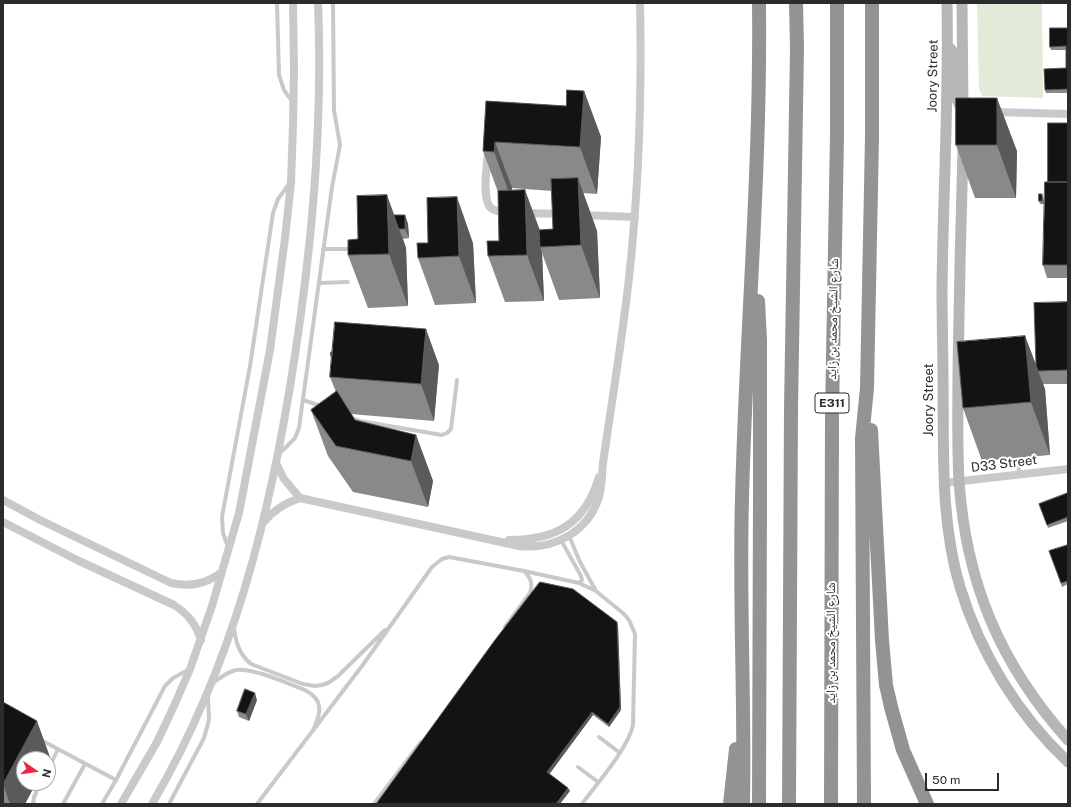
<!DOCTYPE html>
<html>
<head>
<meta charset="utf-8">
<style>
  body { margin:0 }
  #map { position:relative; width:1071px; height:807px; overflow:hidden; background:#fff; font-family:"Public Sans",sans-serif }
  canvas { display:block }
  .frame { position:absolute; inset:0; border:4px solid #2c2c2c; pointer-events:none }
  .north { position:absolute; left:16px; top:751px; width:40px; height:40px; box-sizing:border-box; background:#fff; border:1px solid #ababab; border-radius:50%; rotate:103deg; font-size:11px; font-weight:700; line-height:16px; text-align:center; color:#2c2c2c }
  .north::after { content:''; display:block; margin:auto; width:14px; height:18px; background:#e82841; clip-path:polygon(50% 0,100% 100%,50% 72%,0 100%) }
  .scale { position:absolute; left:925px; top:773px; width:74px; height:18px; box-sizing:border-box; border:2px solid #2c2c2c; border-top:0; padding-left:5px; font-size:12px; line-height:14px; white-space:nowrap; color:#2c2c2c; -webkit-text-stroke:3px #fff; paint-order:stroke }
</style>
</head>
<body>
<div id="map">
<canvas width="1071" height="807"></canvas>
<div class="frame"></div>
<div class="north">N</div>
<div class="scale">50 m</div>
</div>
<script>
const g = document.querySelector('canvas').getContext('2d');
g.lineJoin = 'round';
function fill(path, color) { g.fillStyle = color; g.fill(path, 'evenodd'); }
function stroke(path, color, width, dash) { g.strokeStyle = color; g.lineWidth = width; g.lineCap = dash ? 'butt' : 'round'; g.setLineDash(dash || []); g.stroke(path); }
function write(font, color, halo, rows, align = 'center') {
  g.font = font + ' "Public Sans","Noto Naskh Arabic",sans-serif'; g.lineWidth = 4; g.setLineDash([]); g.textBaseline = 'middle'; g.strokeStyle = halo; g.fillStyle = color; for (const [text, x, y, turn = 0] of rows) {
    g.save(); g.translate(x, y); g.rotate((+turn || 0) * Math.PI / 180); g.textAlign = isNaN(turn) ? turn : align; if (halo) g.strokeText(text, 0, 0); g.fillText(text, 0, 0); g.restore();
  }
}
const green = new Path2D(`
  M977,3H1042L1043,98L982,96L979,88Z`);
const lane = new Path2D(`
  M277,3L279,75L284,90L292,101
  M323,249H351
  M319,283L348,282
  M303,400L324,407
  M350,417L360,421L442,435L447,433L451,429L457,380
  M279,454L295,438L299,428L332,187L340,145L334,110L333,3
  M1018,458L1019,474
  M569,536L580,562L596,591
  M561,540L581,576L582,580L579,583
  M228,547L223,533L222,517L250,366L273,213L278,199L289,184
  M505,627L530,593C533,584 531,578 524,571
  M234,628C236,643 239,654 251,664L303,684L315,686L322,685L328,683L338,676L385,630
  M214,682C221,677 228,672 236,670C252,667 289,684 305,690C324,700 321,712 314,728
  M599,737L620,753
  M41,740L116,780
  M578,767L598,782
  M48,770L58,749
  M33,804L34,797L41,783
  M63,804L85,764
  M102,804L116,780L165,686L173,678L188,670
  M169,804L204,738L209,720L208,696
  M257,804L362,666L432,567L442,559L449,557L524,571L579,583L596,591L624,614L629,620L635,634L633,725C628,749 597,783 582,804
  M374,804L421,742`);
const street = new Path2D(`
  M993,112L1068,114
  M488,153C487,166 481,201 492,209C497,212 503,212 508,212
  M523,213L562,214
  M581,215L635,217
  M276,463L284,479L300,498
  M944,483L1068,469
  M3,500L40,520L171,583C191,587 206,584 222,572
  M3,522L77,560L174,605C188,614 196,624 201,640
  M263,523C273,510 285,503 300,498L519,546C554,550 588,532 599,497C602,486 602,474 603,463C612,401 622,340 629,278C639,186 642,95 640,3
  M509,540C556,540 585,524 599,477
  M121,804L157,742L174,706L190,669L212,606L239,513L270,350L285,238L291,182L293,125L294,69L293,3
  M152,804C234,664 271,514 295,355C313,238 323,122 318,3`);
const secondary = new Path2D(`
  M947,3C949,99 943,194 942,290C942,321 943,351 943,382C944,451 940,520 960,587C980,653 1018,715 1068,762
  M962,3L963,111
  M950,48C963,63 949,90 961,108
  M963,149C961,222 959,296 958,369C958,407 957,444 959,481C966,583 1000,664 1068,740`);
const highway = new Path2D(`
  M758,301L760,340V498L759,804
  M871,430L882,640L886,685L891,707L903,750L927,804
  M730,804L736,749
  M743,804C745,702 739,600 742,498C746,333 761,168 759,3
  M789,804L791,409L797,49L796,3
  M831,804L832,414L837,135V3
  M864,804L862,439L867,388L872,137V3`);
const wall = new Path2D(`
  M1068,28V93H1046L1045,90L1066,68V50H1051L1050,47Z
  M584,91L601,137L597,194L583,193L597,231L600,298L559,300L542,253L544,301L505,302L488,256L499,241L498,192L483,151L486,101L566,106ZM512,188L552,191L553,229L539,230L525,190H511Z
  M956,98L1017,151L1016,198H975L956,145Z
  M1068,123V278H1047L1043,265L1048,182Z
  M1043,197L1044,204H1040L1039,201Z
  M394,215H405L408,224L409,238L403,239L406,248L408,306L368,308L348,255L358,239Z
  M428,243H473L476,303L435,305L418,258Z
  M1068,302V384H1043L1045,389L1050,455L982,461L963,408L1025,336L1036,365Z
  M331,356L439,365L434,421L351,414L355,420L416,435L433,481L428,507L353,492L328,456L311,410L336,392L330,377L332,359Z
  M1068,493V521L1048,528L1039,504Z
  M1068,545V584L1062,587L1049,551Z
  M618,626L621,710L609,727L593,715L549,774L570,791L376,804Z
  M257,700L249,721L239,717L237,711Z
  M3,702L50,757L25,804H3Z`);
const shadedWall = new Path2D(`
  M584,91L601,137L597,194L580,147Z
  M997,98L1017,151L1016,198L997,145Z
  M495,142L512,188L511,198L494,152Z
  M578,178L597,231L600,298L581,245Z
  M525,190L542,236L540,247L542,253L544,301L527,255Z
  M1042,194L1043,197L1044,204L1042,201Z
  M387,195L406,248L408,306L389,254Z
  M457,197L473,243L476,303L459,256Z
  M405,215L408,224L409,238L405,229Z
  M426,329L439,365L434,421L421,384Z
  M1025,336L1045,389L1050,455L1031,402Z
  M416,435L433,481L428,507L411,461Z
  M617,622L618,626L621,710L609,727L608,724Z
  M255,693L257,700L249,721L246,714Z
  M592,712L593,715L548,776L547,772Z
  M37,721L50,757L48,761V759H24V783H36L25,804H10L3,784Z
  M568,788L570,791L560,804H556Z`);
const building = new Path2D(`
  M1050,28H1068V89L1045,90L1044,69L1066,68V46L1050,47Z
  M567,90L584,91L580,147L495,142L494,152L483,151L486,101L566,106Z
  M956,98H997V145H956Z
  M1048,123H1068V182H1048Z
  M578,178L581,245L540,247L539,230L553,229L551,179Z
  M1045,182H1068V265H1043Z
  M525,190L527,255L488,256L487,241H499L498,191Z
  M1039,194H1042V201H1039Z
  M387,195L389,254L348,255V240L358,239L357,196Z
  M457,197L459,256L418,258L417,243H428L427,198Z
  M394,215H405V229H399Z
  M1068,302V370L1038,371L1036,365L1034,303Z
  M335,322L426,329L421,384L330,377Z
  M1025,336L1031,402L963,408L957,342Z
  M331,352H332V356H331Z
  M337,391L355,420L416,435L411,461L336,446L311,410Z
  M1068,493V517L1047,525L1039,504Z
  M1068,545V581L1061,583L1049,551Z
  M540,582L573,589L617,622L620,707L608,724L592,712L547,772L568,788L556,804H376L495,640Z
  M245,689L255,693L246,714L237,711Z
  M3,702L37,721L3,784Z`);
const shields = [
  [832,403,34]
];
const shieldNames = [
  ["E311",832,403]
];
const streetNames = [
  ["Joory Street",933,76,-89],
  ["شارع الشيخ محمد بن زايد",833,319,-89],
  ["Joory Street",929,400,-90],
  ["D33 Street",1004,464,-7],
  ["شارع الشيخ محمد بن زايد",831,643,-90]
];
fill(green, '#e3ead8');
stroke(lane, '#c9c9c9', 4);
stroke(street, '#c9c9c9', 8);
stroke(secondary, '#b6b6b6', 11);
stroke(highway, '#939393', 14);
fill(wall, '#898989');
fill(shadedWall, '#5a5a5a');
fill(building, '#131313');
stroke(building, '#5a5a5a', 1);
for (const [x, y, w] of shields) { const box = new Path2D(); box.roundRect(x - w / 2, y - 10, w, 20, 3); g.fillStyle = '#fff'; g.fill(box); stroke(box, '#2c2c2c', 1); }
write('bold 12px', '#2c2c2c', null, shieldNames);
write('13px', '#2c2c2c', '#fff', streetNames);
</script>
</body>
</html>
